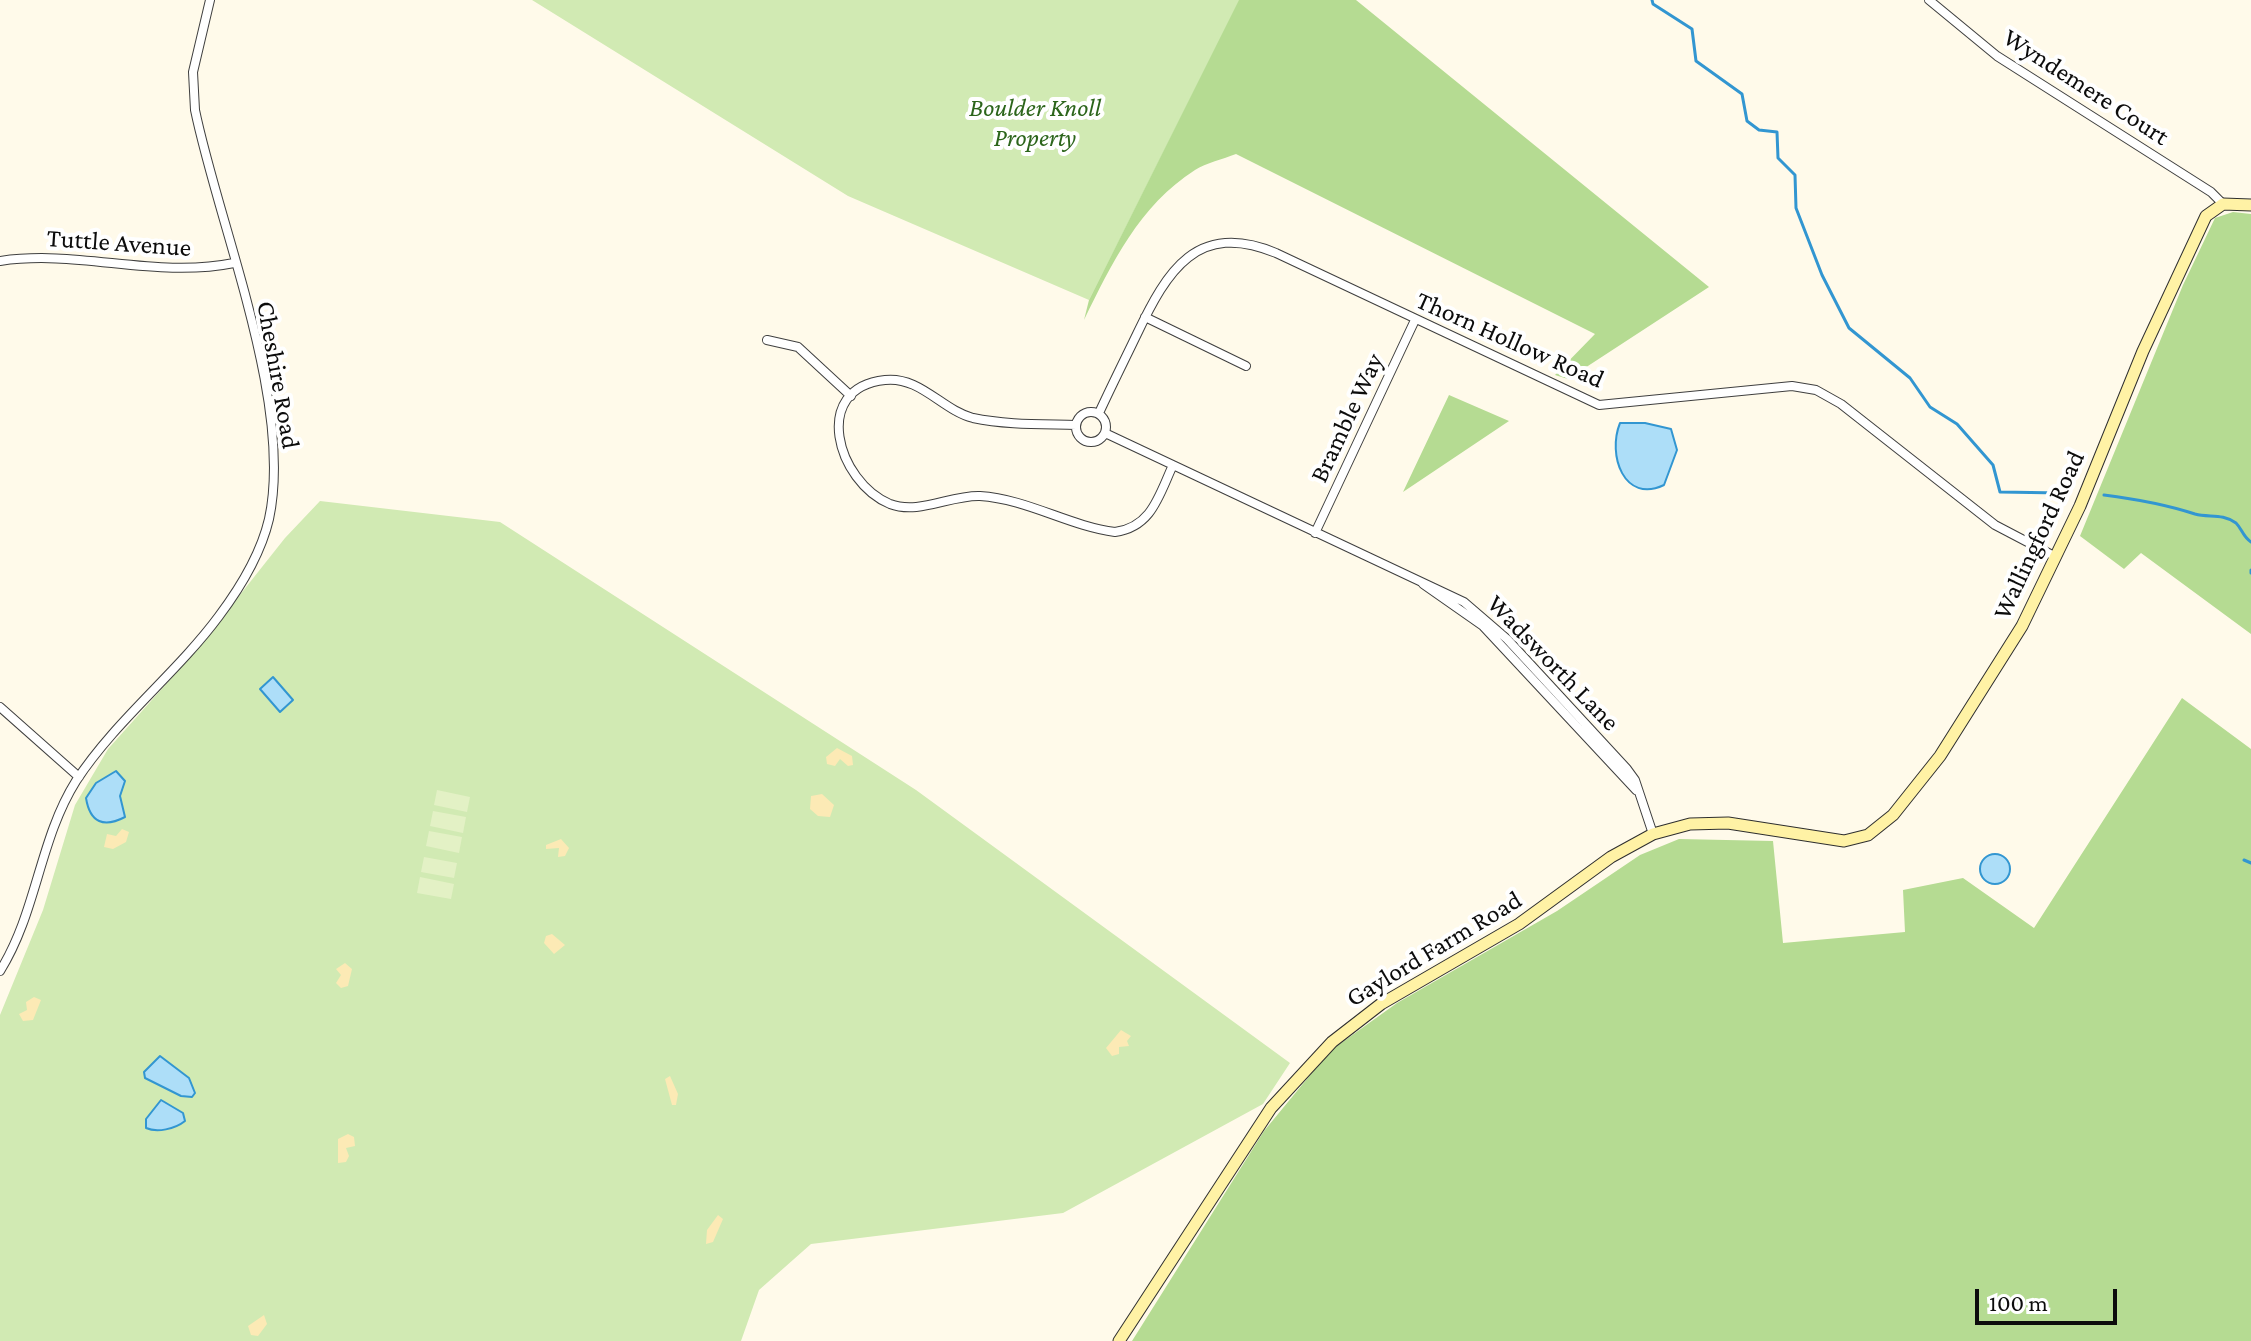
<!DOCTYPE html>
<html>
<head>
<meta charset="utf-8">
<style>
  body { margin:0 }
  #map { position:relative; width:2251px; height:1341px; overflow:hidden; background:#fffaea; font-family:"Crimson Pro",serif }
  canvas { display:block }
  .scale { position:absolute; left:1975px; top:1289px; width:142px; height:36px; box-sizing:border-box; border:4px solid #0c0c0c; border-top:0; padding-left:10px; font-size:24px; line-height:28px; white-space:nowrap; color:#0c0c0c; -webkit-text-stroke:6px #fff; paint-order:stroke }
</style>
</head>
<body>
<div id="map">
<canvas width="2251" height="1341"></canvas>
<div class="scale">100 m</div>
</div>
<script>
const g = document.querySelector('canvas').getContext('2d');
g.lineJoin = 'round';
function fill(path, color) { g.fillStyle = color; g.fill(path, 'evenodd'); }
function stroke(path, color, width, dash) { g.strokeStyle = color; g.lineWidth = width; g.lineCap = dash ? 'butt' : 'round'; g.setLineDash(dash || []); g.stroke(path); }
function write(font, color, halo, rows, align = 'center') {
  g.font = font + ' "Crimson Pro",serif'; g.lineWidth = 8; g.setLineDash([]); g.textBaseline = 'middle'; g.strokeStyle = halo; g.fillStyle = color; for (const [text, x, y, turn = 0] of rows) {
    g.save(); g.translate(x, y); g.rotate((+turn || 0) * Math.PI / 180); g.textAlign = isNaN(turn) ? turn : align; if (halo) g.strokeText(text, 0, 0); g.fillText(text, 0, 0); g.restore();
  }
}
const green = new Path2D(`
  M532,0H1240L1089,300L848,196Z
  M320,501L500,522L916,790L1290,1063L1263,1104L1063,1213L811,1244L759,1290L741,1341H0V1015L43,910L75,805L108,749L193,654L285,538Z`);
const forest = new Path2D(`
  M1239,0H1356L1709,287L1568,379L1555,375L1595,334L1236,154C1223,159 1206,163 1195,170C1139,206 1112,263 1084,320L1089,300Z
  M2233,212L2251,214V634L2141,553L2124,569L2080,536L2183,285L2215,218Z
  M1449,395L1509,421L1403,492Z
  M2182,698L2251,749V1341H1132L1264,1131L1330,1051L1397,1003L1557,911L1640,855L1679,839L1773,841L1783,943L1905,932L1903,890L1963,878L2034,928Z`);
const sand = new Path2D(`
  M837,748L852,756L853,765L848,766L840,759L835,766L827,764L826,757Z
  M822,794L834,805L830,817L818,816L810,809L811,796Z
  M122,829L129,832L126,842L113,849L104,847L107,834L116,836Z
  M561,839L569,848L565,856L558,857L559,848L546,849V845Z
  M552,934L565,945L554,954L544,943L546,936Z
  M345,963L352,969L348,986L341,988L336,983L341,975L336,969Z
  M34,997L41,1000L33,1020L23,1021L19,1014L27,1010L26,1002Z
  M1121,1030L1131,1036L1127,1041L1129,1046L1119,1047V1054L1112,1056L1106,1048Z
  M670,1076L678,1094L676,1105H672L665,1079Z
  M348,1134L354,1137L355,1146L346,1148L349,1156L346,1162L338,1163V1139Z
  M718,1215L723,1219L713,1242L706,1244L707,1230Z
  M264,1315L267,1324L258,1336L251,1335L248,1326Z`);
const pitch = new Path2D(`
  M437,790L470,797L467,812L434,805Z
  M433,811L466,817L463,833L430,826Z
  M429,831L462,837L459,853L426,846Z
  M424,857L457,863L454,878L421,872Z
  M420,877L454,884L451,899L417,893Z`);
const water = new Path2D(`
  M1620,423H1645L1671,429L1677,450L1664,485C1624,504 1607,455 1620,423Z
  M273,677L293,700L280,712L260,689Z
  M116,771L125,781L120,796L125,817C104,828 90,823 86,798L96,783Z
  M1980 869a15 15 0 1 1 30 0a15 15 0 1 1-30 0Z
  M160,1056L189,1078L195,1093L192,1097L181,1096L145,1078L144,1072Z
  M161,1100L183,1113L185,1121C175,1129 157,1133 146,1128V1119Z`);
const stream = new Path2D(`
  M1652,0L1653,4L1692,29L1696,61L1742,94L1747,121L1759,130L1777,132L1778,158L1795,175L1796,208L1822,275L1849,328L1910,378L1930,407L1957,424L1993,465L2000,492L2061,493
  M2104,495C2136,499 2164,504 2195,514C2209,518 2222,513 2236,523C2242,529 2243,537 2251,542
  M2251,570V573
  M2244,860L2251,863`);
const street = new Path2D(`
  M1929,0L1997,56L2211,192L2223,204
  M0,261C79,249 155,279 234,263
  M1145,317L1246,366
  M767,340L798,347L851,396
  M1076 427a15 15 0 1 1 30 0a15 15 0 1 1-30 0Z
  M1099,413C1111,387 1124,361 1137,334C1167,271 1197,220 1276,253L1599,405L1792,386L1816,390L1841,404L1995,525L2056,557
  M1076,425C1043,424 1006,425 973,418C942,410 920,376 885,380C810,388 837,482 890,504C919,515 950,495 980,496C1027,499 1069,526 1115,532C1152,527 1159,495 1173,465
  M1105,433L1464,602L1507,639L1627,769L1635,780L1653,834
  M1315,533L1415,320
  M1423,584L1483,626L1636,790
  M0,707L79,777
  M0,971C37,912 39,840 76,781C116,720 176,674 219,616C240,588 261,553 269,519C294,404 219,226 195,110L193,72L210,0`);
const secondary = new Path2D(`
  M1119,1341L1271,1108L1332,1042L1381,1004L1519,924L1611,857L1653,834L1690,824L1728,823L1844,841L1868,835L1893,815L1940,756L2022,626L2080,506L2143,351L2206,216L2223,204L2251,205`);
const streetNames = [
  ["Wyndemere Court",2086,87,33],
  ["Tuttle Avenue",119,243,4],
  ["Thorn Hollow Road",1510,340,24],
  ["Cheshire Road",278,375,80],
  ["Bramble Way",1347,418,-65],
  ["Wallingford Road",2039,535,-65],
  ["Wadsworth Lane",1553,663,46],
  ["Gaylord Farm Road",1434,949,-31]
];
const parkNames = [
  ["Boulder Knoll",1035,108],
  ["Property",1035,138]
];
fill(green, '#d1eab3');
fill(forest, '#b5db92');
fill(sand, '#fceab5');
fill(pitch, '#e3f1c5');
fill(water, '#addef8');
stroke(water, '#3296d1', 2);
stroke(stream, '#3296d1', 3);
stroke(street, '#3f3f3f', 10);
stroke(secondary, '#2e2e2e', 13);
stroke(street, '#fff', 8);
stroke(secondary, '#fff2a5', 11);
write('26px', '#0c0c0c', '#fff', streetNames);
write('italic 26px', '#2c651b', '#fff', parkNames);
</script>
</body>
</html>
